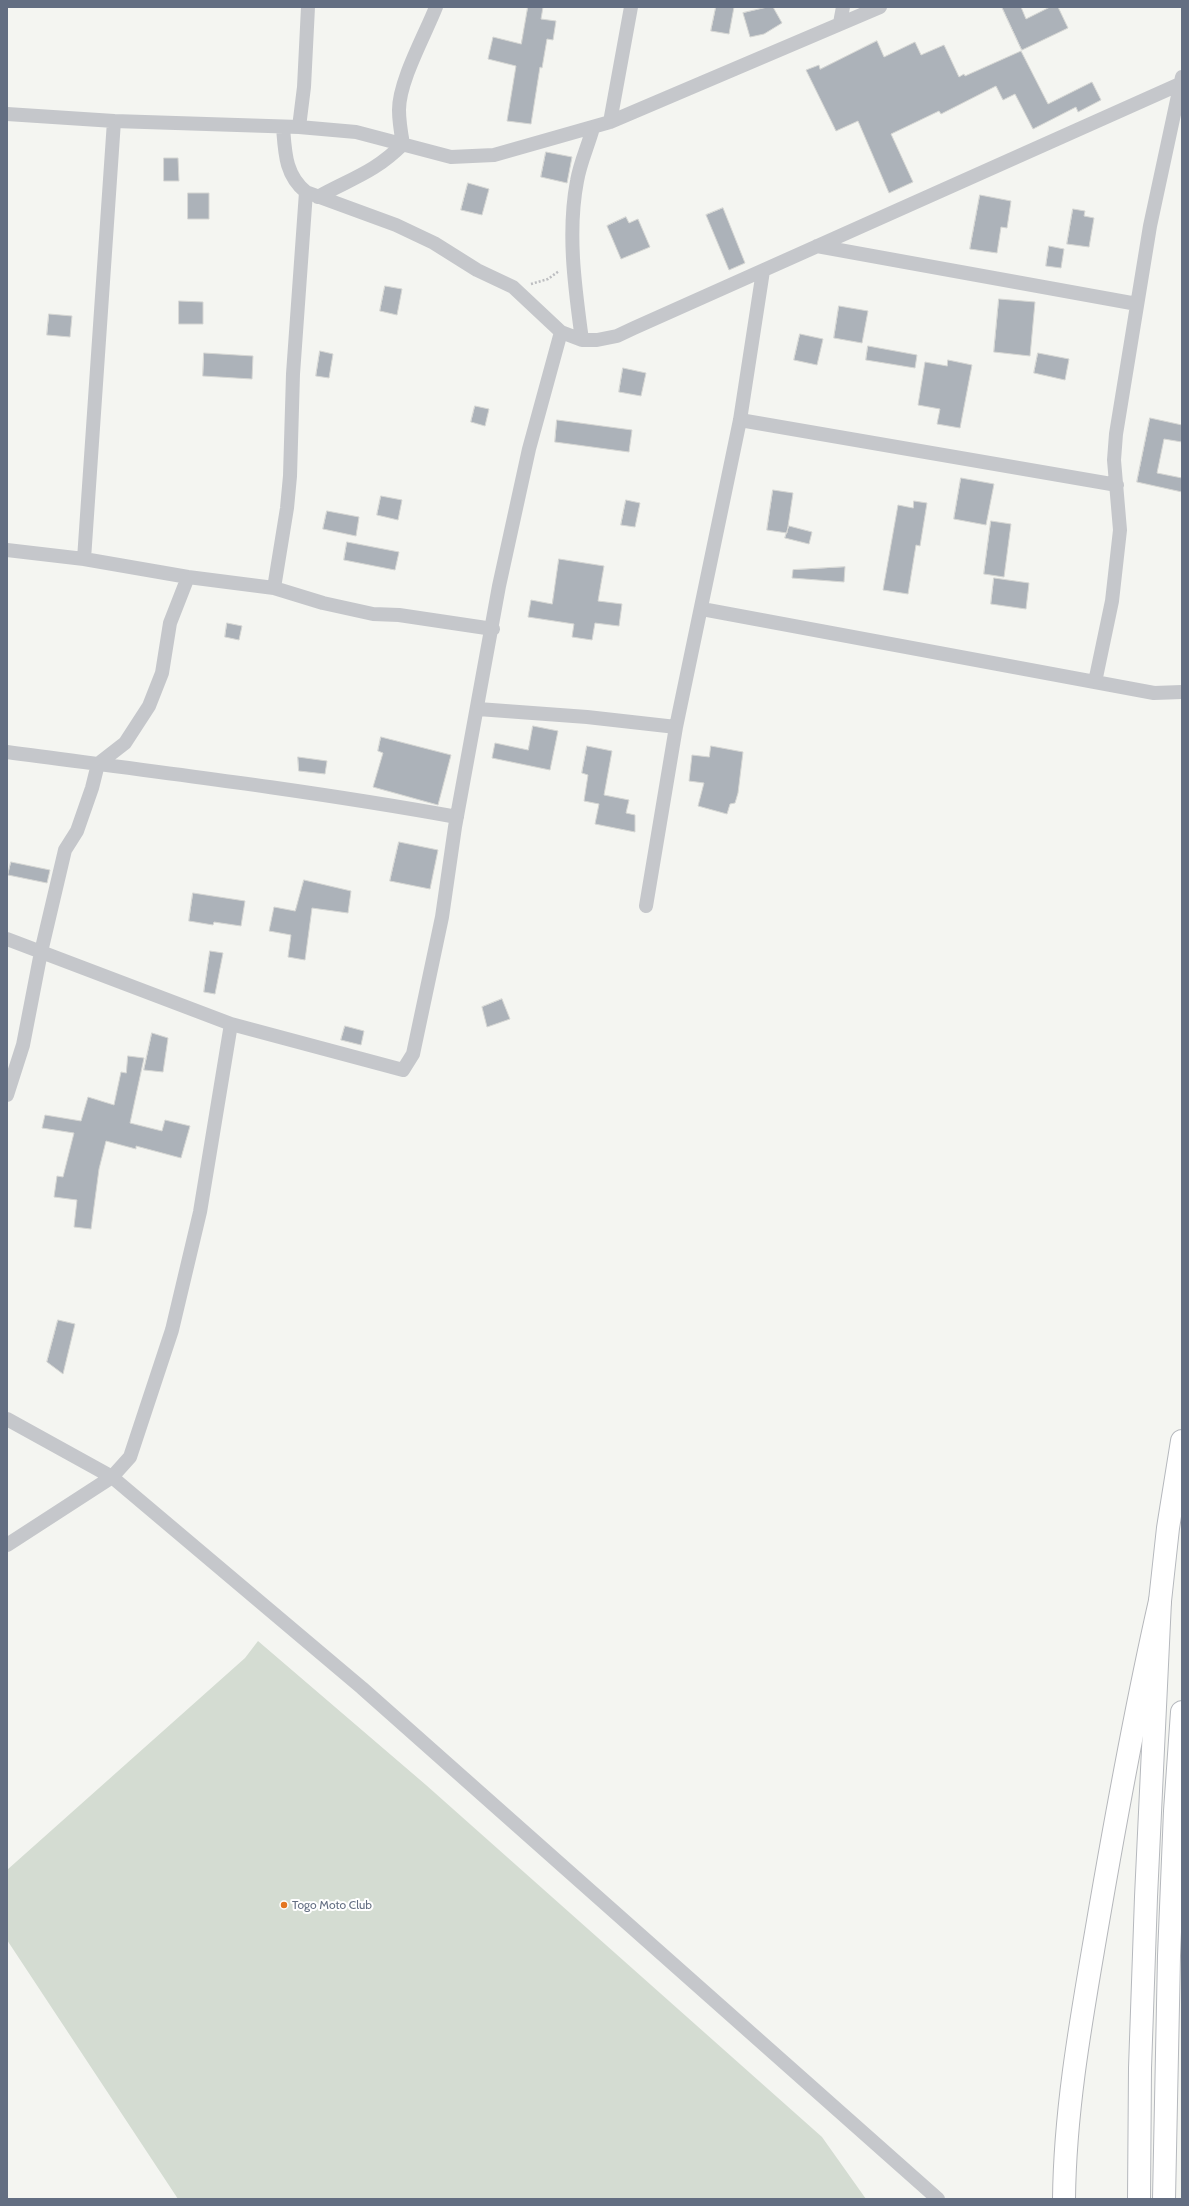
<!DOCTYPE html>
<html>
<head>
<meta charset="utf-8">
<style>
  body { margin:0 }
  #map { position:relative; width:1189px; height:2206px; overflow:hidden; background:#f4f5f1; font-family:Cabin,sans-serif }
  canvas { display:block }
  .frame { position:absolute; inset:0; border:8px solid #636e82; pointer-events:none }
</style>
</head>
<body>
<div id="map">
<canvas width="1189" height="2206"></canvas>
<div class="frame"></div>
</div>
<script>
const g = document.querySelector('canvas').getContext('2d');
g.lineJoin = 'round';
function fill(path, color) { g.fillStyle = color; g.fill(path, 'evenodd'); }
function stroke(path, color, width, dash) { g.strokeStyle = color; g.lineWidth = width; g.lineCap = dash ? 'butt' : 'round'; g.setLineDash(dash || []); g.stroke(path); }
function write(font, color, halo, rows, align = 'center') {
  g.font = font + ' Cabin,sans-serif'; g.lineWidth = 4; g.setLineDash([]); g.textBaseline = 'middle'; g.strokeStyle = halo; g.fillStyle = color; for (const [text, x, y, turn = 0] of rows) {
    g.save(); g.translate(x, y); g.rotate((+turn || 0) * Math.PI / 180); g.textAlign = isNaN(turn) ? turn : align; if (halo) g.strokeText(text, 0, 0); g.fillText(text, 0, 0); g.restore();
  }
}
const green = new Path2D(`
  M258,1641L426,1785L822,2137L866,2199H178L7,1940V1870L245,1658Z`);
const building = new Path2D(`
  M528,7H543L541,19L556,21L553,40L547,39L542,68L540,67L531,124L507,121L516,66L488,59L493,37L521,44Z
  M716,7H734L729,34L711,31Z
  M768,7H773L782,23L764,34L750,37L743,13Z
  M1002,7H1021L1026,19L1050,7H1058L1068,28L1022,50Z
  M877,41L884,57L915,42L921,55L944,45L959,77L964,74L965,76L1021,51L1048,104L1092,82L1101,100L1078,112L1076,107L1033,129L1015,94L1003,100L996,86L941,114L939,111L891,134L913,182L889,193L858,121L836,131L806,70L819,65L820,69Z
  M546,152L572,157L567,183L541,177Z
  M164,158H178L179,181H164Z
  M468,183L489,189L482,215L461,210Z
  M188,193H209V219H188Z
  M980,195L1011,201L1007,228L1001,227L997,253L970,249Z
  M723,208L745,263L729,270L706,215Z
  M1073,209L1085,211L1084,216L1094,218L1089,247L1067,244Z
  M626,217L629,223L638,219L650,247L621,259L607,226Z
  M1049,246L1064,249L1061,268L1046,266Z
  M385,286L402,289L397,315L380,311Z
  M999,299L1035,302L1030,356L994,352Z
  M179,301L203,302V324H179Z
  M839,306L868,311L862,343L834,338Z
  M49,314L72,316L70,337L47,335Z
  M800,334L823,339L817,365L794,360Z
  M868,346L917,355L915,368L866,360Z
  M320,351L333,354L329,378L316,376Z
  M204,353L253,356L252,379L203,376Z
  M1038,353L1069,359L1065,380L1034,373Z
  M948,360L972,365L960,428L937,424L940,409L918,405L925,362L947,366Z
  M623,368L646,373L641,396L619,392Z
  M475,406L489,409L485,426L471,422Z
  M1150,418L1182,425V442L1164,439L1157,473L1182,478V492L1137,482Z
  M557,420L632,430L629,452L555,442Z
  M961,478L994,484L986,525L954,519Z
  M773,490L793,493L787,533L767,530Z
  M381,496L402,500L398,520L377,515Z
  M626,500L640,503L635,527L621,525Z
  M914,501L927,503L920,546L916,545L908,594L883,590L898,505L913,508Z
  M327,511L359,517L356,536L323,529Z
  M991,521L1011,524L1004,577L984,574Z
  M789,526L812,532L809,544L785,538Z
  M347,542L399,552L395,570L344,560Z
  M559,559L604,566L598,601L622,604L619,626L595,623L592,640L572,637L574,624L528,617L531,600L552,604Z
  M845,567L844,582L792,578L793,570Z
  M994,578L1029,583L1026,609L991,604Z
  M227,623L242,626L239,640L225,637Z
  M533,726L558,731L550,770L492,758L495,743L528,750Z
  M381,737L451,755L438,805L373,787L383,753L378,751Z
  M587,746L612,751L604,795L629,800L626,813L635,815V832L595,824L599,804L584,801L588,775L582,773Z
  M711,746L743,752L738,793L735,803L730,804L727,814L698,806L704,783L689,781L692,755L709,757Z
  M298,757L327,761L325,774L299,771Z
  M399,842L438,850L430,889L390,881Z
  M11,862L50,870L47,883L8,875Z
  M304,880L351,891L348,913L312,908L305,960L288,957L291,935L269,931L274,907L295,911Z
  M193,893L245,901L241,926L214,922L213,925L189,921Z
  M210,951L223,953L215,994L204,992Z
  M502,999L510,1019L487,1027L482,1007Z
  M345,1026L364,1031L361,1045L341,1040Z
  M152,1033L168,1038L163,1072L144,1070Z
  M128,1056L144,1058L130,1123L162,1131L165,1120L190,1126L181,1158L136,1146V1149L106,1141L99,1169L91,1229L74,1227L77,1200L54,1197L57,1176L63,1177L74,1133L42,1128L45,1115L81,1121L88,1097L114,1105L121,1072L126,1073Z
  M58,1320L75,1324L63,1374L47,1362Z`);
const path = new Path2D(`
  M531,284L548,279L559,271`);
const street = new Path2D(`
  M840,23L843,7
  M7,114L114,121L299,127L304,87L308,7
  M610,122L631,7
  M283,127C285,152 285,175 306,192L396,225L434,243L477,270L513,287L561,332L582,340H597L617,336L634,328L1180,84
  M299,127L356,132L451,157L494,155L610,122L880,7
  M318,197C352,178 374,173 403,144C401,133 399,121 399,110C399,81 425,35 436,7
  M817,246L1137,304
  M582,340C575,288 567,233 577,181C580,163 588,146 593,128
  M740,420L1117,485
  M7,550L84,559L188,577L274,588L323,603L373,614L399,615L493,629
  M84,559L114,121
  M274,588L287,508L290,476L293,374L306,192
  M702,609L1154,693L1182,692
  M1095,682L1112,601L1120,530L1114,460L1116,434L1150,226L1182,77
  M478,709L587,717L676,727
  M7,752C158,772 308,790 457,817
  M646,906L676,727L740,420L763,271
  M7,939L231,1024L403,1070L413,1054L442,917L455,827L499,586L529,449L561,332
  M7,1095L23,1045L41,952L65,850L77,831L92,788L98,764L125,743L149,706L162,673L170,623L188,577
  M7,1419L112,1477L362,1688L938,2199
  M7,1545L112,1477L130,1457L172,1330L200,1212L231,1024`);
const primary = new Path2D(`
  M1139,2199L1140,2068L1146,1897L1160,1601L1168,1528L1182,1441
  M1164,2199L1169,1956L1175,1811L1182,1712`);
const highway = new Path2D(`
  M1064,2199C1065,2109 1081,2021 1096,1933C1115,1822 1135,1711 1160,1601`);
const markers = [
  [284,1905,4,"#e47622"]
];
const poiNames = [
  ["Togo Moto Club",292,1905]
];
fill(green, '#d4dcd2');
fill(building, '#acb2b9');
stroke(building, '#d5d6d3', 1);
stroke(primary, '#b5b8bd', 24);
stroke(highway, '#b5b7bb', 24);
stroke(path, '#bcbdc0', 2.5, [2, 2]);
stroke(street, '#c5c7cb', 14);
stroke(primary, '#fff', 22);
stroke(highway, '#fff', 22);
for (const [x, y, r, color] of markers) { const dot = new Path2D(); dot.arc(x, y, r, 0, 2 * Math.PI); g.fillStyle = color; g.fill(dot); stroke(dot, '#fff', 1.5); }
write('12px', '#636e82', '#fff', poiNames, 'left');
</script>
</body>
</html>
